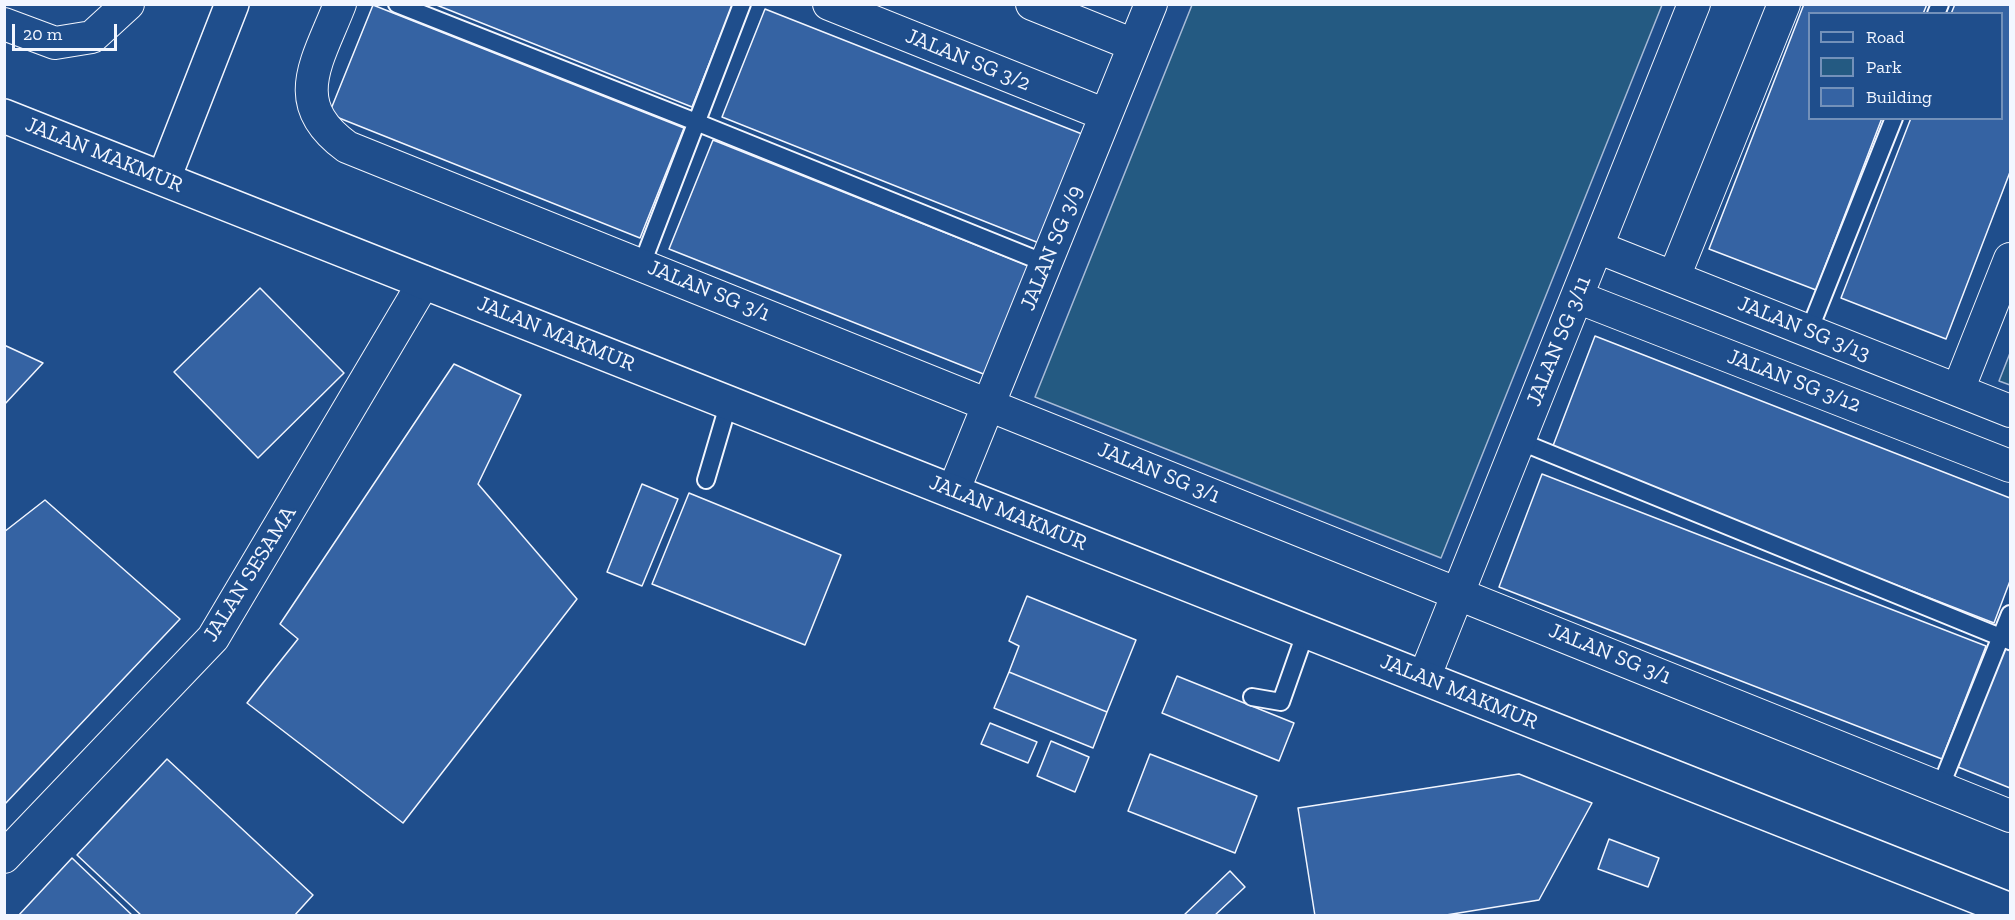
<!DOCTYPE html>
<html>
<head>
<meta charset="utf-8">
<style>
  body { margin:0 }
  #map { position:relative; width:2015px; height:920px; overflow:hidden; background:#1f4e8c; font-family:"Zilla Slab",serif }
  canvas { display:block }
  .frame { position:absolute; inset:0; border:6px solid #f2f6ff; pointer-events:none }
  .legend { position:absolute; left:1808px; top:12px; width:195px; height:108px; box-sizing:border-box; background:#1f4e8c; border:2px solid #7391ba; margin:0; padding:8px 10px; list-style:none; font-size:18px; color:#f2f6ff }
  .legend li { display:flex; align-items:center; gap:12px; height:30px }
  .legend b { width:30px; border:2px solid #7391ba }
  .scale { position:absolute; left:12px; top:24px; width:105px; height:27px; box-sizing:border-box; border:3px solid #f2f6ff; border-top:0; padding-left:8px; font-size:18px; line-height:21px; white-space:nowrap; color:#f2f6ff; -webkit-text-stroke:4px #1f4e8c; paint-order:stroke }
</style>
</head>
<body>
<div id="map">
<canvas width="2015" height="920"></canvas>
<div class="frame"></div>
<ul class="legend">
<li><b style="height:8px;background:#1f4e8c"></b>Road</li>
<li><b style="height:16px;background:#245a82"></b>Park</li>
<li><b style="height:16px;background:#3563a3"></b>Building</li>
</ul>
<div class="scale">20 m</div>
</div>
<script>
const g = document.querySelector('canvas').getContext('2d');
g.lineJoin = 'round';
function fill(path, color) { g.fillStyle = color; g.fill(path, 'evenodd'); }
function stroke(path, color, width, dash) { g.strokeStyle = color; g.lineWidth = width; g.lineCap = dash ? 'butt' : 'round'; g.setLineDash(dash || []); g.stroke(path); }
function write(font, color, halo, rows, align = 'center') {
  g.font = font + ' "Zilla Slab",serif'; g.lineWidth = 4.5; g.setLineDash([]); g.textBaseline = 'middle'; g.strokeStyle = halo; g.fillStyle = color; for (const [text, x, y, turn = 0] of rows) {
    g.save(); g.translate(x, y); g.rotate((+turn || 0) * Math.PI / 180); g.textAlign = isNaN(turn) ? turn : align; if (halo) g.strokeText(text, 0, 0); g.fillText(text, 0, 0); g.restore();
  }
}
const green = new Path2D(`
  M1192,5H1662L1441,558L1035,397Z
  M2010,353V385L1999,381Z`);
const building = new Path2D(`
  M434,4H733L692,107Z
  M1804,4H1927L1923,14H1810V118H1882L1816,290L1709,249Z
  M1955,4H2010V172L1946,339L1841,298L1911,118H2002V14H1951Z
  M373,5L684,128L640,238L329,114Z
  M765,9L1082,134L1039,243L722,117Z
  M713,140L1029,266L986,375L669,249Z
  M260,288L344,373L258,458L174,372Z
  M1595,336L2010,498V581L1994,623L1551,451Z
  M4,345L43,363L4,405Z
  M454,364L521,395L478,484L577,599L403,823L247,703L298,639L280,624Z
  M1542,474L1986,646L1942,759L1499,587Z
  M642,484L678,499L642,586L607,572Z
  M689,493L841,555L805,645L652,584Z
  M45,500L180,619L4,805V532Z
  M1027,596L1136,640L1107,712L1009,672L1019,646L1009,641Z
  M2004,648L2010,651V788L1958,767Z
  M1009,672L1107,712L1093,748L994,708Z
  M1177,676L1294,723L1279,761L1162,713Z
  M990,723L1037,742L1028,763L981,744Z
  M1051,741L1089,757L1075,792L1037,776Z
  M1150,754L1257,796L1235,853L1128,811Z
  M167,759L313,895L294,916H142L77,855Z
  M1519,774L1592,803L1539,900L1440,916H1315L1298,808Z
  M1609,839L1659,858L1648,887L1598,869Z
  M72,858L133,916H18Z
  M1230,871L1245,887L1214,916H1183Z`);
const lane = new Path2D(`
  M397,4L696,122L1045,263
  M1936,14L1940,4
  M642,264L742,4
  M1809,331L1894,118
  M1519,441L2010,641
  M706,480L729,402
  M1252,697L1281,702L1306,631
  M1940,788L2010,614`);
const street = new Path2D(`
  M340,4C318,61 286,103 347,147L2010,816
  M829,4L1106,115
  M1032,4L1134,45
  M4,24L55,43L92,37L128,4
  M1597,247L2010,411
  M1674,277L1784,4
  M1577,297L2010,466
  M1958,390L2010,259
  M953,492L1151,4
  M1424,678L1694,4
  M4,857L213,638L424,282`);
const secondary = new Path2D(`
  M4,116L2010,910
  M164,178L232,4`);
const streetNames = [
  ["JALAN SG 3/2",968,60,22],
  ["JALAN MAKMUR",104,155,22],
  ["JALAN SG 3/9",1052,248,-68],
  ["JALAN SG 3/1",709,291,22],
  ["JALAN SG 3/13",1804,329,22],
  ["JALAN MAKMUR",556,334,22],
  ["JALAN SG 3/11",1559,341,-68],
  ["JALAN SG 3/12",1794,381,21],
  ["JALAN SG 3/1",1159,473,22],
  ["JALAN MAKMUR",1008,513,22],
  ["JALAN SESAMA",250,574,-58],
  ["JALAN SG 3/1",1610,654,22],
  ["JALAN MAKMUR",1459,692,22]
];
fill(green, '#245a82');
stroke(green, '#a8bbd7', 1.5);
fill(building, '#3563a3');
stroke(building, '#f2f6ff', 1.5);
stroke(lane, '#f2f6ff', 20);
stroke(street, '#f2f6ff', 34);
stroke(secondary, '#f2f6ff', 36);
stroke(lane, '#1f4e8c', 16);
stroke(street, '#1f4e8c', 32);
stroke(secondary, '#1f4e8c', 33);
write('22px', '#f2f6ff', '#1f4e8c', streetNames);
</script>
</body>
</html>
